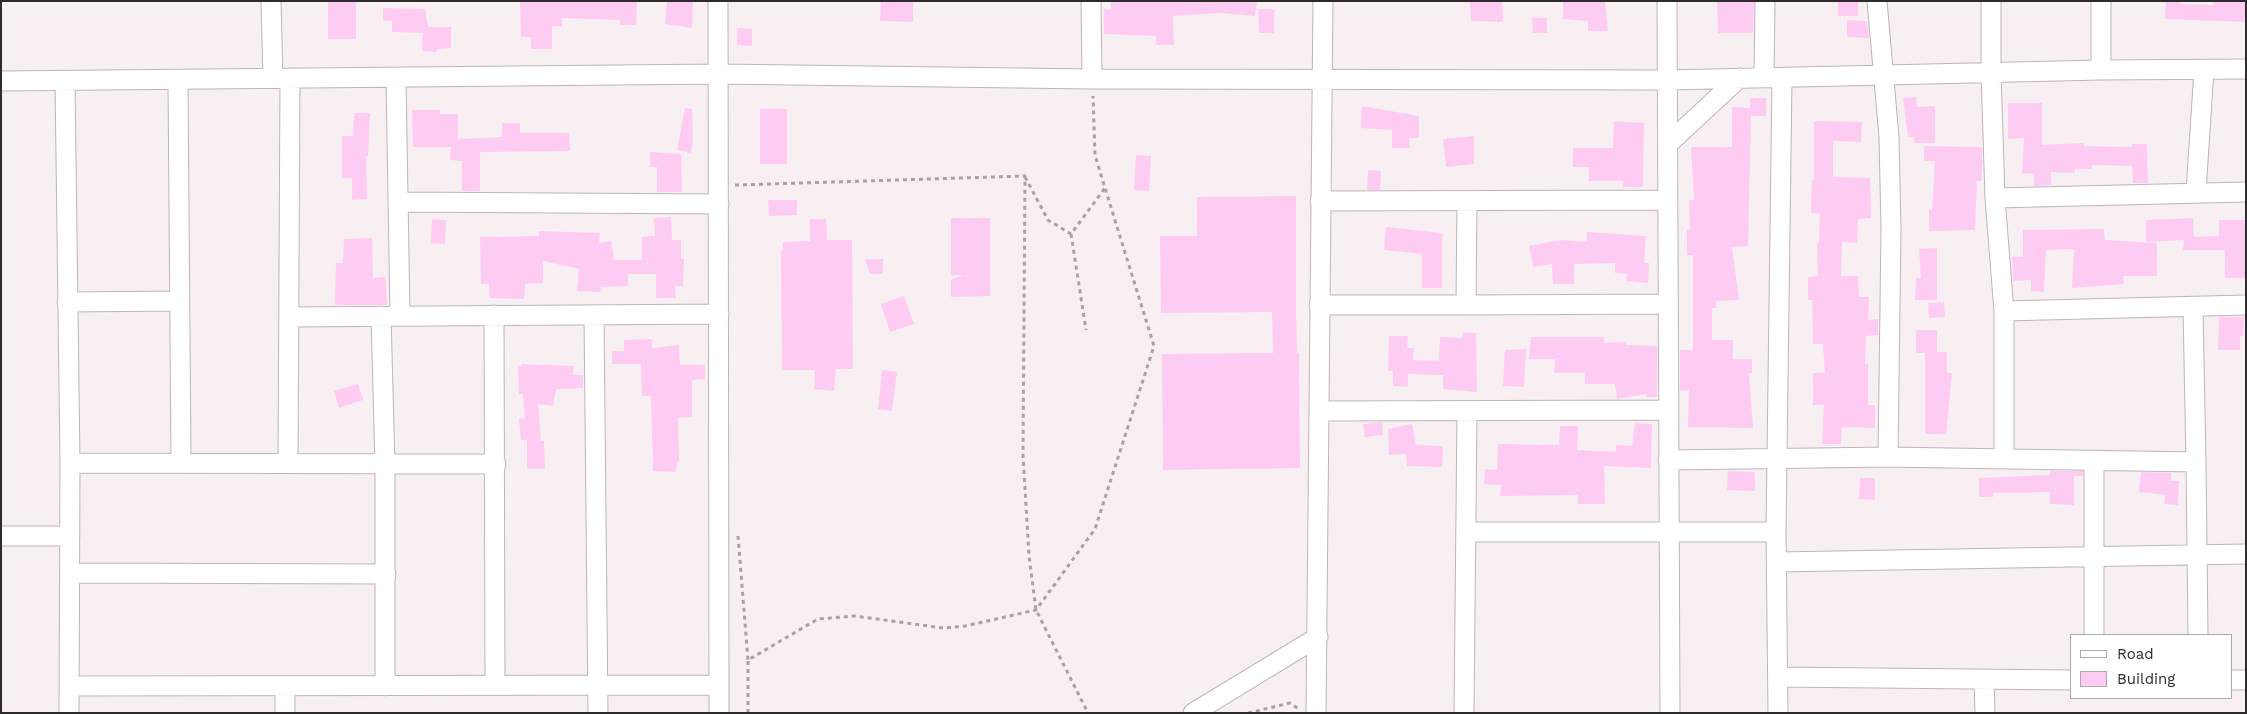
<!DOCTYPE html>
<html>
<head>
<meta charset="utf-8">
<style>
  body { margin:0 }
  #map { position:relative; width:2247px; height:714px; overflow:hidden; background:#f8eff3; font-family:"Work Sans",sans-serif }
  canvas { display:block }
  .frame { position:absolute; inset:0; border:2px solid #2e2b2c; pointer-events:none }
  .legend { position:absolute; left:2070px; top:634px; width:162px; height:65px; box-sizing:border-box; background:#fff; border:1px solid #abaaab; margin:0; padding:6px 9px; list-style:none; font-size:15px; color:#2e2b2c }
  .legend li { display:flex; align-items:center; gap:10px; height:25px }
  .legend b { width:25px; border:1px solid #abaaab }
</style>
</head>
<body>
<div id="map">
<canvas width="2247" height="714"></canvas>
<div class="frame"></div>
<ul class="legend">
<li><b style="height:6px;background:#fff"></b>Road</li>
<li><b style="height:14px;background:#fecbf3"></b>Building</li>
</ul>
</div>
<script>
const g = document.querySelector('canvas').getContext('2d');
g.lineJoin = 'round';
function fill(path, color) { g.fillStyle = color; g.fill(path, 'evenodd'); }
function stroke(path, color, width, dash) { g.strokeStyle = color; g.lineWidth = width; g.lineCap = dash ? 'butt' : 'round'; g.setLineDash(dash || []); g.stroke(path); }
const building = new Path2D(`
  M328,1H356V39H328Z
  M520,1H637L636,25H620V20L562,18V27L552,26V49H531V37H521Z
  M667,1H693L692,28L665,24Z
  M881,1H913V22L880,21Z
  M1111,1H1257L1255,16L1221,13L1173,16L1174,45H1156V36L1104,34V9L1111,10Z
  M1487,1H1502L1503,22L1471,21L1470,2Z
  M1563,1H1605L1608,31H1588V21L1563,19Z
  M1717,1H1754L1753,33H1718Z
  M1838,1H1858V16H1838Z
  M2166,1H2180V4L2213,5V1H2246V22L2165,19Z
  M383,8L425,9L428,27H451V48L437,49L436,52L422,51L423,33L392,32V21H383Z
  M1258,9H1274V33H1259Z
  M1532,18H1547V33H1533Z
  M1847,20L1867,21L1869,38L1847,37Z
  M738,28L752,29V46L737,45Z
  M1916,97L1917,107L1935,106V143H1914V137H1908L1903,98Z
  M1750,98H1766V116H1751L1748,246L1732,247L1739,300L1716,301V308H1712V340H1733V359H1752V373H1749L1753,428L1688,427L1689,390L1680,391V350H1693V255H1687V230H1690L1689,200H1694L1691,147H1732V107L1750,108Z
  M2008,103H2042V145L2084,143V146L2132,147V144H2147L2148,183H2133L2132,166L2092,165V169H2075V173L2051,172V185L2034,186V174L2022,173L2024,138L2008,139Z
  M1362,106L1419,116V138H1409L1410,148H1392V130L1361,128Z
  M685,108L692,109L693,139L691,153L677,150Z
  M760,109H787V164H760Z
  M412,110H440V114H458V139L502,137V123H520V133H569L570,151L480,152V191H462V161L450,160L451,147H413Z
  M354,113H370L368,156H366L367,199L352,200V178H342V136H353Z
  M1614,121L1644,123L1643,187H1623V181H1589V167H1573V148H1613Z
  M1814,121L1862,122L1861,142L1833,141V177L1870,178L1871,218L1858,219L1857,243L1842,242L1841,276H1858L1859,297H1869L1868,320L1878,319V335L1866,336L1865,364H1868V405H1875V428L1842,427L1841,444H1822L1824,405H1813V373H1825L1823,344H1813L1812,300H1808V277L1818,276L1817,243H1819L1820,214L1811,213L1812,180H1814Z
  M1474,136V164L1446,167L1443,139Z
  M1924,146L1982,147V181H1977L1975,230L1929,231V209L1932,210L1935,161H1924Z
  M650,152L681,154L682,192H657V167H650Z
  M1136,155L1151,156L1149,191L1134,190Z
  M1368,170L1381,171L1380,190H1367Z
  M1296,196V312L1297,353H1299L1300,468L1163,470L1162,354L1273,353L1272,312L1161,313L1160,236H1197V197Z
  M768,200H797V215L769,216Z
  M671,217L672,240H681V259H684L683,286H675L676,298H656V274H628V286L601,287L600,292L577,291L579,269L543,261V283L525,284L524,299L490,298L489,284H481L480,237L539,236V231L600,233L599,243L611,241L614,260H642V237L655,236L654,218Z
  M951,218H990V296L951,297V280L964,275H951Z
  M2193,218L2194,237L2219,236V220H2246V278H2225V250H2183L2184,240L2146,242V220Z
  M432,219L446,220L445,244L431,243Z
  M810,219H826L827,240H852L853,369H836L834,391L814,389L815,370H782L781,251H783V242L810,241Z
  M1386,227L1442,233V288H1422V254L1384,250Z
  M2104,229L2105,240L2157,243V276H2123L2124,284L2072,288L2074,249L2046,250L2044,292L2031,291V280L2013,281L2012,257H2023V230Z
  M1587,232L1646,236L1644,263H1649L1648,283L1626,281L1627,274L1615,273V263L1574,264V284H1553L1552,264L1533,267L1529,246L1561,240L1587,242Z
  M372,238L373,278L385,277L387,305H335L336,263H343L344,239Z
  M1937,248V300H1915L1916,278H1921L1919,249Z
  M865,259H883V274H870Z
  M904,296L914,324L890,332L881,304Z
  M1944,302L1945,317L1929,318L1928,303Z
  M2219,317H2244L2243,336H2240V350H2218Z
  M1916,330H1937V352H1947V373H1952L1946,434H1925V353H1916Z
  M1463,332L1476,333L1477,392L1443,389V375L1408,374V387L1393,386V371H1388L1389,336H1408L1407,348H1414L1413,360L1439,361L1440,337L1462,338Z
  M1531,337H1604V343L1626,342V345L1657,346V397H1646V394L1617,399L1615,384H1585V373H1554L1555,359H1529Z
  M652,339V348L679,345L680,365H705V379L692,380V417L678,418L679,462H677L676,472L653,471L651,396H642L641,364H612V351H624V340Z
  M1526,349L1524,387L1503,386L1505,350Z
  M521,364L574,366L573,375H583V388L556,389L553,406L538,404L541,441H544L545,469H527V440H521L519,419L525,418L523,394H519L518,366H521Z
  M882,370L897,372L892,411L878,409Z
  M358,384L363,400L339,408L334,391Z
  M1382,422L1383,435L1365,437L1363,424Z
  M1635,423L1652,424L1651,468L1604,466L1605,504H1578V495L1500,496L1501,485L1484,484L1485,469L1497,470L1498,444L1559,445L1560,426H1578L1577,450L1616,452V445L1632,446Z
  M1412,424L1416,445L1443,446L1442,467L1407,466L1406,454L1389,455L1388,429Z
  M1728,471L1755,472V491L1727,490Z
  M2050,471H2083V476H2074V505L2050,504V492L1993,493V497H1979V478L2050,475Z
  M2141,472L2171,473V481H2179L2178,505L2164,504L2165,495L2139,492Z
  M1860,478H1875V500L1859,499Z`);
const path = new Path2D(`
  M1025,177L1048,220L1071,234L1105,188L1095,155L1093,96
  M735,185L1025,176L1023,455L1029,556L1036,610L1088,713
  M1071,234L1086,330
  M738,536L748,660
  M748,713V660L818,619L855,616L943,628L965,626L1036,610L1095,529L1154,346L1105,188
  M1248,713L1290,703L1300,710`);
const minor = new Path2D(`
  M271,1L273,78
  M718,1L719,713
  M1091,1L1092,79
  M1667,1L1670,713
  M1877,1L1889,137L1891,229L1888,457
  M1991,1V72L1995,198L2004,311V458
  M2101,70V1
  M1764,77L1765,1
  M396,78L400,316
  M178,80L181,463
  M1,81L719,74L1092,79L1668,80L2101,70L2246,69
  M65,81L70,463L69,713
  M1669,143L1739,78
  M2196,192L2204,70
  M1995,198L2246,192
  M1320,201L1667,200
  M1467,201L1466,305L1667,304
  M399,202L719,204
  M67,302L180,301
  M1319,305H1466
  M2193,307L2196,462
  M2004,311L2246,305
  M494,315L495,684
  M594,315L598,713
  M381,316L385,464V686
  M289,317L719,314
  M1320,411L1667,410
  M1668,460L1888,457L2196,462L2198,635
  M70,463L496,464
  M288,463L290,78
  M1466,532H1776
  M1,536H70
  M1777,562L2246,554
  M70,573L386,574
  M2094,635V460
  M1778,677L2071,680
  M1984,679L1985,713
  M2231,680H2246
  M69,686L719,685
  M285,713V687
  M1193,713L1318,637
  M1316,713L1323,1
  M1464,713L1467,412
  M1778,713L1776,532L1782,78`);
fill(building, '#fecbf3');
stroke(minor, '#bdb5b8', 21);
stroke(path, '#a9a2a5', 3, [4, 4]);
stroke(minor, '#fff', 19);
</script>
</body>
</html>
